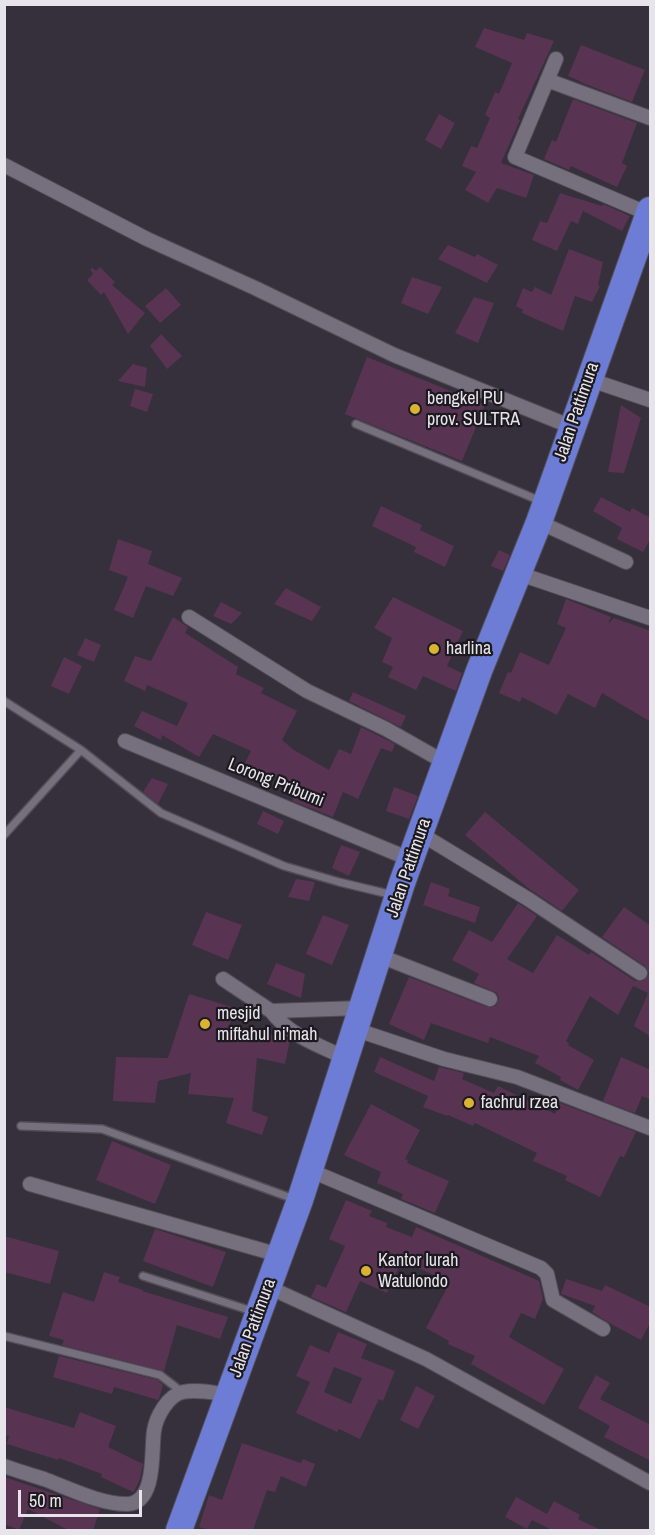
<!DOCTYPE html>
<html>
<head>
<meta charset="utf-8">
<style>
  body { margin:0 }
  #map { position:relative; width:655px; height:1535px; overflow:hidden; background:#35303c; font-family:"Archivo Narrow",sans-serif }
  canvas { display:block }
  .frame { position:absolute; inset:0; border:6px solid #e8e4ec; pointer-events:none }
  .scale { position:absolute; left:18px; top:1490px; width:124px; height:27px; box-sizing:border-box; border:3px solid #e8e4ec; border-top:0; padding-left:8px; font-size:18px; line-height:21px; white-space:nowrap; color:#e8e4ec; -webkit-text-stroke:4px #1c191f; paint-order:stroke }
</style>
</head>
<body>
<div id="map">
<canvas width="655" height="1535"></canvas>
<div class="frame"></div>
<div class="scale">50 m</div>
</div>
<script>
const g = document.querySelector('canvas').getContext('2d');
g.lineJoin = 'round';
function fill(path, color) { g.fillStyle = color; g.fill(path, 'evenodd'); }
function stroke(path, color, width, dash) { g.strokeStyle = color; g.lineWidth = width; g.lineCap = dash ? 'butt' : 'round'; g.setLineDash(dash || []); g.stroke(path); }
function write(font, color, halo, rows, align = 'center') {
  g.font = font + ' "Archivo Narrow",sans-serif'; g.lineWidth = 4.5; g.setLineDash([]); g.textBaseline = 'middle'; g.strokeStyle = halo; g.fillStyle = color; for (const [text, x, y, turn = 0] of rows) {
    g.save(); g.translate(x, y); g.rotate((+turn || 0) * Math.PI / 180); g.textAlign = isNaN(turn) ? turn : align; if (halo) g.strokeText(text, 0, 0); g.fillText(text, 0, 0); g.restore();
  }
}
const building = new Path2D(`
  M484,28L524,40L527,33L554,41L518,119L520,120L501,163L534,175L526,198L497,188L488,203L465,190L476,172L462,166L471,146L477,148L490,118L485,115L495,92L499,94L512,63L475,47Z
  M581,45L645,70L632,102L580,82V81L568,76Z
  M573,99L637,123L622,163L627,166L617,187L571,166L569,170L544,159L552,140L556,142Z
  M439,114L455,123L441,149L425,140Z
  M560,193L602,206L603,204L630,216L622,231L583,211L578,224L571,221L557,251L532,240L540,221L547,223Z
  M448,245L475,257L477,254L498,265L487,283L438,259Z
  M569,249L603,262L598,285L600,286L592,302L575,296L563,331L522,313L523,310L516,306L523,288L532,292L535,287L551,295Z
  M100,267L115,282L112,285L145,313L128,334L104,292L101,295L87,280L93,274L90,269L92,268L96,271Z
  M412,277L442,287L428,314L401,303Z
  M166,288L181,305L160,323L145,306Z
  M474,297L494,303L478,343L455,333Z
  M161,334L182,356L167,369L150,346Z
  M367,357L485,405L462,461L345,414Z
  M133,364L147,368L145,387L118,381Z
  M135,389L153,394L147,412L130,406Z
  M621,405L641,418L624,473L608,472Z
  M601,497L630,512L632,508L651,518V538L643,552L617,539L622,528L593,511Z
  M381,506L422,525L420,530L454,546L445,567L414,552L416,547L372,526Z
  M118,539L152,551L148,564L182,578L173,596L146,586L133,618L114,610L128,577L109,570Z
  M499,550L510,555L503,571L491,566Z
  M286,588L321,607L312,621L274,604Z
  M393,597L463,631L447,666L462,673L456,691L423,676L416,690L388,677L393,667L382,662L392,638L374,628Z
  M566,599L611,617L608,624L614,618L651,631V722L602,693L595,708L568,694L557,715L522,697L520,702L499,693L508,672L511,673L520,652L549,665L566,628L557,624Z
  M221,602L242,613L231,624L213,616Z
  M173,617L188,627L185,633L238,667L236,674L264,688L261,693L297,711L282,740L294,750L329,770L339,749L351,754L361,727L395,744L392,752L381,748L358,799L343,792L333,817L292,801L299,784L243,767L251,751L213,734L199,757L162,735L161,740L134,726L142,711L177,726L188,703L147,685L145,691L124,681L135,656L151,661Z
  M85,638L101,645L94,662L77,655Z
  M64,657L82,666L69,694L51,686Z
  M353,692L406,716L401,727L349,701Z
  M152,778L168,784L158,804L143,792Z
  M394,787L418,796L409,819L386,811Z
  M263,811L284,821L278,834L257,824Z
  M485,812L579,890L562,911L528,888L465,835Z
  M341,845L360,852L349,876L332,868Z
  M296,879L315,882L309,901L288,897Z
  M431,882L450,889L448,896L480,907L475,923L423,905Z
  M518,903L537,916L507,959L533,973L557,935L589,955L591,952L635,981H643L649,974L645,966L602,937L624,907L651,926V1037L634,1026L648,993L633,986L618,1015L590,996L566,1041L569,1043L568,1045L594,1060L578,1090L560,1080L561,1077L535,1063L539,1056L490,1037L488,1043L431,1023L424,1040L389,1024L409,977L487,1007L496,1006L499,998L497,993L474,983L479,974L452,960L469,930L492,942Z
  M206,912L242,925L228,960L192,945Z
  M323,915L349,925L332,965L306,954Z
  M276,963L305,974L301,998L267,984Z
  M189,994L235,1008L229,1026L286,1038L290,1040L285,1064L257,1058L252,1111L268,1117L262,1135L226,1123L234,1098L188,1094L191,1073L158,1081L155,1103L113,1101L116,1057L168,1058Z
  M380,1057L434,1081L439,1067L464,1073L462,1079L494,1093L498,1086L555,1114L560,1103L636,1132L624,1157L620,1156L600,1197L565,1180L567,1176L533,1161L537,1153L475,1123L473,1126L448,1115L447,1116L423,1107L428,1096L374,1072Z
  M621,1057L651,1070V1100L642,1096L635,1113L603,1101Z
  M371,1104L420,1130L405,1159L408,1160L407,1163L449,1181L435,1213L401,1199L403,1194L377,1183L381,1172L344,1155Z
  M112,1141L171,1165L155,1204L96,1180Z
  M346,1200L372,1211L369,1216L387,1223L386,1227L412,1237L416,1227L539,1281L543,1299L535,1319L521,1313L509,1337L564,1369L544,1405L471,1364L475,1356L448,1344L449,1341L426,1328L450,1282L402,1261L387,1293L360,1281L346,1312L311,1297L317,1284L326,1288L345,1246L329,1239Z
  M155,1229L226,1252L213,1287L143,1261Z
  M4,1236L59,1251L50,1284L4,1272Z
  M104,1272L120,1277L118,1282L143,1290L142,1291L228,1317L220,1339L177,1325L164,1371L62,1345L64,1340L49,1336L63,1292L94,1302Z
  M566,1279L602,1291L605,1285L651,1307V1321L641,1340L611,1324L592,1312L595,1306L561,1294Z
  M338,1332L367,1344L361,1358L395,1371L383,1401L379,1399L360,1439L339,1429L337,1432L296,1413L310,1382L296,1376L310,1345L329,1353ZM334,1367L362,1378L351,1404L324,1392Z
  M59,1356L158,1380L163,1385L159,1399L158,1400L114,1387L112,1394L53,1377Z
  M596,1375L610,1383L600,1399L651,1425V1461L604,1437L610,1426L578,1408Z
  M416,1386L435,1396L418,1429L400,1420Z
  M4,1407L74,1428L80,1412L116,1426L108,1447L143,1464L140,1479L134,1491L133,1492L101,1477L102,1474L59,1458L58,1460L7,1444L9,1436L4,1435Z
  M242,1443L301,1463L303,1459L315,1464L306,1487L281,1476L275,1492L267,1490L253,1530H211L199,1527L209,1495L222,1500Z
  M4,1477L100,1509L93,1530H68L28,1509L19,1530L4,1524Z
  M516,1497L547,1514L554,1501L580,1515L578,1519L601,1530H552L532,1520L527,1529L505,1517Z`);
const lane = new Path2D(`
  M356,424L543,502
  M4,701L81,750L161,813L284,866L339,882L393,895
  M4,835L81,750
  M21,1126L102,1129L294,1199
  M143,1276L255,1312
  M4,1336L160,1375L182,1392`);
const street = new Path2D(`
  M556,59L515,157L649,214
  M547,80L650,118
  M4,165L147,239L255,288L394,355L572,427
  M588,379L650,400
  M539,522L626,562
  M517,573L650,618
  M189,617L307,691L386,729L446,763
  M125,741L412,860
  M421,834L528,899L640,973
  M380,956L490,999
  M223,979L271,1011L361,1008
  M271,1011C290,1036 318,1045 346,1058
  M354,1029L444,1059L517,1077L650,1128
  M309,1170L541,1268L547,1274L553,1300L603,1329
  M30,1184L279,1255
  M268,1287L426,1359L650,1483
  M4,1466C18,1471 31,1475 44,1479C68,1488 102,1505 128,1504C157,1502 151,1449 154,1431C156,1417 168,1395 183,1392C198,1389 214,1393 229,1395`);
const highway = new Path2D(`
  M179,1530L300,1200L402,883L479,671L539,522L650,210`);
const markers = [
  [415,409,6,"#dab333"],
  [434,649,6,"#dab333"],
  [205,1024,6,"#dab333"],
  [469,1103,6,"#dab333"],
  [366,1271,6,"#dab333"]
];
const poiNames = [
  ["bengkel PU",427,399],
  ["prov. SULTRA",427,420],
  ["harlina",446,649],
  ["mesjid",217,1014],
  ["miftahul ni'mah",217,1035],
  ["fachrul rzea",481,1103],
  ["Kantor lurah",378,1261],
  ["Watulondo",378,1282]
];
const streetNames = [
  ["Jalan Pattimura",577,412,-71],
  ["Lorong Pribumi",276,783,22],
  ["Jalan Pattimura",409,868,-71],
  ["Jalan Pattimura",253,1328,-70]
];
fill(building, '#583452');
stroke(lane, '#524d57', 10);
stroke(street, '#524d57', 16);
stroke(highway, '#524d57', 28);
stroke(lane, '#76707e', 7);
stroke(street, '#76707e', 14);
stroke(highway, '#6d7cd5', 26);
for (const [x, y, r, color] of markers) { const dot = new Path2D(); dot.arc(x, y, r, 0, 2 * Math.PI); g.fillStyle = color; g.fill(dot); stroke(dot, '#1c191f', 2); }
write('18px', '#e8e4ec', '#1c191f', poiNames, 'left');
write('18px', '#e8e4ec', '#1c191f', streetNames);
</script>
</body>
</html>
